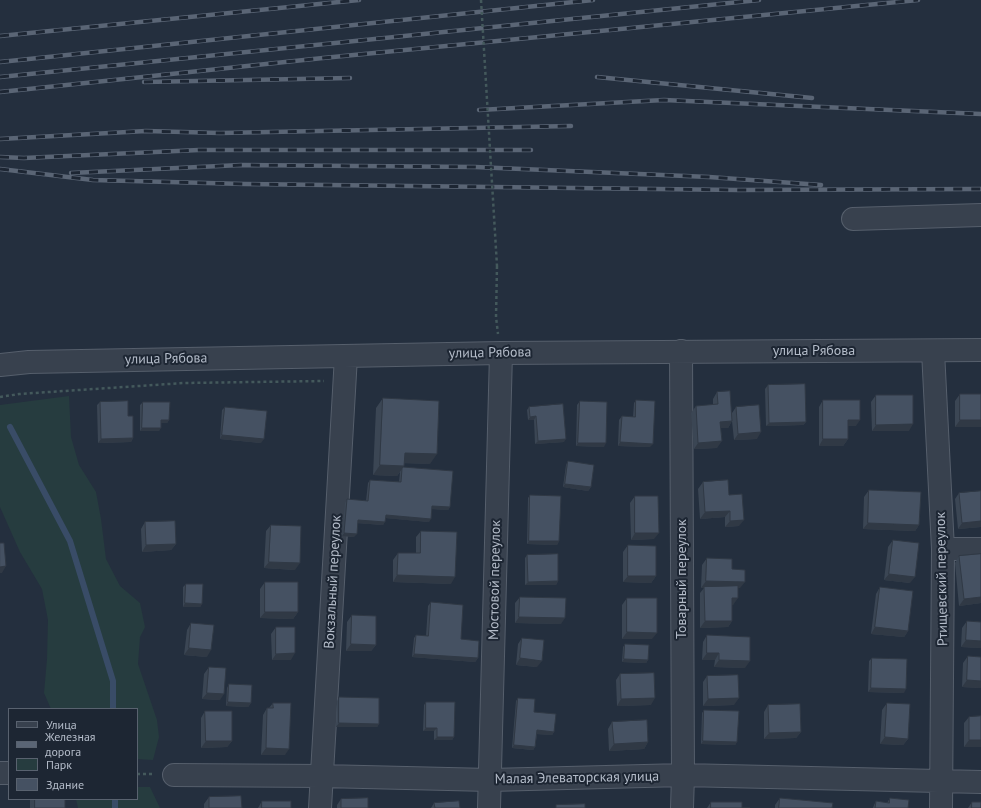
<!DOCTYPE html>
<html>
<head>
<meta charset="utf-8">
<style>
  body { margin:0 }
  #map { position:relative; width:981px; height:808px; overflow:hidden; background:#242f3e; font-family:"PT Sans",sans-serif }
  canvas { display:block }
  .legend { position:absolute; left:8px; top:708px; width:130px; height:92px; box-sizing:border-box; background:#1d2633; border:1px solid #59626f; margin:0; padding:5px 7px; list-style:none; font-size:12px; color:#b4bcc9 }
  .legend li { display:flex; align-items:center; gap:8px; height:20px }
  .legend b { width:20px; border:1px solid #59626f }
</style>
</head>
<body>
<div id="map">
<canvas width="981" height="808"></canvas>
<ul class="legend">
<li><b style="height:5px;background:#38414e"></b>Улица</li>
<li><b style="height:5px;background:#5a6575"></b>Железная дорога</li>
<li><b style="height:11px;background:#263c3f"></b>Парк</li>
<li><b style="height:11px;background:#455162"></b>Здание</li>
</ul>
</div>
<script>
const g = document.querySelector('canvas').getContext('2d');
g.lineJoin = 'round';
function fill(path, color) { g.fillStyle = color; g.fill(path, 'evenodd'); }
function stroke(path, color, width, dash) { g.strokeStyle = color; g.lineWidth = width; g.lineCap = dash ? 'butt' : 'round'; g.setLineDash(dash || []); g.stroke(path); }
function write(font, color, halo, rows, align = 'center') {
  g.font = font + ' "PT Sans",sans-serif'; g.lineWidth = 4; g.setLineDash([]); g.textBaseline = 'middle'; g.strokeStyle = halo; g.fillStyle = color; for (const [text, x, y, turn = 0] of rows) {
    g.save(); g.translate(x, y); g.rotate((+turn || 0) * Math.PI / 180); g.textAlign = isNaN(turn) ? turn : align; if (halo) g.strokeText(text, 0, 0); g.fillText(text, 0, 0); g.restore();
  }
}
const green = new Path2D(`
  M69,396L71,437L79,465L96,492L101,519L106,559L120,586L140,603L145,627L140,637L138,664L157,720L159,737L153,760L137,759V709H51L44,693L47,659L48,620L42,589L20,552L0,507V405Z
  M137,787H150L160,808H78L76,799H137Z`);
const stream = new Path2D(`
  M10,427L70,541L113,681V709
  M115,799V808`);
const path = new Path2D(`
  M497,266L496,317L498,334
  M0,397L19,394L184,383L324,381
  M137,774H153`);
const minor = new Path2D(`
  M853,219L981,215
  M681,351L683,775L682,808
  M933,351L943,549L941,808
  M0,365L29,362L501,353L981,350
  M943,549H981
  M0,773H9
  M174,775L322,776L490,780L683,775L981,782
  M320,808L346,356
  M489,808L501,353`);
const rail = new Path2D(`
  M0,36L359,0
  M0,62L593,0
  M0,77L759,0
  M597,77L812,98
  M144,82L350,78
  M0,92L323,58L918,0
  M479,110L664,100L981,114
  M0,139L146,131L220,133L571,126
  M0,157L24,158L199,150H531
  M0,169L93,180L245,184L738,190L981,189
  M71,173L241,165L475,167L709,177L821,185`);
const pathBridge = new Path2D(`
  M481,0L497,266`);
const wall = new Path2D(`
  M768,385L806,422L803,425L766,426L765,389Z
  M717,392L732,413L736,407L757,439L734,440L732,421L728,428H721L717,448L694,449L691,413L696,406L713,405V399Z
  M960,394H981V427H955V401Z
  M876,395L909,431H872L871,402Z
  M383,398L430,464L404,463L403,467L450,507L448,510L432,509L429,522L386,518L383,525L357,523L354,537L342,536L345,503L347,499L366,501L368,483L370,480L399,482L400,472L397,476L373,475L376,408Z
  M636,400L650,447L618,446L619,420L622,416L633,417L634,403Z
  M823,400L856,426H848V439L843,446H819V407Z
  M580,401L604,447L576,446L577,405Z
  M100,402L128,416L133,438L131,442L98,443L97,405Z
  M143,402L169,420L167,423H161L159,431H140V405Z
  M225,407L261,443L220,439L222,410Z
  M529,407L564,442L535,444L534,420H528L527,410Z
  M568,461L591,487L588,491L563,487L566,465Z
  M703,482L729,495L739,526L725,527V517L700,519L698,489Z
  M869,490L919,525L915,531L863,529L864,497Z
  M959,493L981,527L958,529L955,499Z
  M530,495L559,541L557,545L527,544L528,498Z
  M635,496L654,539L631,540L630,503Z
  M145,522L176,544L171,550L142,552L141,529Z
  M271,525L295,570L264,568L266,531Z
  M421,531L451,584L393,582V560L398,553H416V537Z
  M893,540L910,583L884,580L888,547Z
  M628,545L656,576L651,583L623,582V552Z
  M981,554V603L959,606L955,563L959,556Z
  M527,555L558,581L556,585H525V558Z
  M707,558L732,569L740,588H738L733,605H732V621L728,627L700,628V593L704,588H701L702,565Z
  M265,582L298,612L293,619L260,618V589Z
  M186,584L202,604L200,607H183V587Z
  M880,587L908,631L904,637L871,634L876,594Z
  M520,597L561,624L515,623V603Z
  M627,598L652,639H622V605Z
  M431,602L461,639L478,658L475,662L412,657L414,638L416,635L426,636L428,606Z
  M352,615L376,645L371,651H346L347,622Z
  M967,621L981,622V648L961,647L962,628Z
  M191,623L207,657L184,655L187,630Z
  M276,627L291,660H272L271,634Z
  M707,635L745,668L714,667L715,660H702L703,642Z
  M522,638L537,667L516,665L518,644Z
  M625,644L648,660L646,663L622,662L623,647Z
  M968,656L981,657V688L962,687L963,663Z
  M872,658L904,693L868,692L869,661Z
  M209,667L220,700L202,699L204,674Z
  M620,674L651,705L617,706L616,680Z
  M707,676L734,705L703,706V682Z
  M229,684L251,703L248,707L226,706L227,688Z
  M339,697L379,724L377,727H336L337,701Z
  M518,698L534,712L554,732L552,735L537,734L535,747L533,750L512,748L516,701Z
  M426,702L454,737L452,740H434V731H423L424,705Z
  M273,703L285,755H261L263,715L267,708H269Z
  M887,703L908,739L903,745L880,744L882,710Z
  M768,705L801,732L796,738L764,739V712Z
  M704,710L737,742L735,745L701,744L702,713Z
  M205,711L232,741L227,747L201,748V718Z
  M969,717L981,747H964V723Z
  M612,722L648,742L644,749L609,751L608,729Z
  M209,797L242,808H204V804Z
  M780,798L832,808H775V805Z
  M890,798L908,808H873L874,805L876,801L887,803Z
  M30,799H65V808H30Z
  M341,799L368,808H337V805Z
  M262,801L291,808H258Z
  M711,802L742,808H750H707Z
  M972,802V808H968Z
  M434,803L460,808H431Z`);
const shadedWall = new Path2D(`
  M536,416L534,420H528L530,417Z
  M161,420H169L167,423H159Z
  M848,420H860L856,426H843Z
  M960,420H981V427H955Z
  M732,421L728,428H716L720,422Z
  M806,422L803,425L766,426L769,423Z
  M913,424L909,431H872L876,425Z
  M142,428H161L159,431H140Z
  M761,432L757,439L734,440L738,434Z
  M222,435L264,439L261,443L220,439Z
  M133,438L131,442L98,443L101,439Z
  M566,439L564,442L535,444L538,441Z
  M823,439H848L843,446H819Z
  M722,441L717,448L694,449L698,443Z
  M620,442L653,444L650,447L618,446Z
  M578,443H606L604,447L576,446Z
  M405,453L437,454L430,464L398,463Z
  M380,465L404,466L397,476L373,475Z
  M565,484L591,487L588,491L563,487Z
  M432,506L450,507L448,510L430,509Z
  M730,511L725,517L700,519L705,512Z
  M386,515L431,519L429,522L384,518Z
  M358,520L385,522L383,525L355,523Z
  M744,520L739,526L725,527L730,521Z
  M981,521V527L958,529L962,523Z
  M868,523L919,525L915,531L863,529Z
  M344,533L357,534L354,537L342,536Z
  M635,533H659L654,539L631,540Z
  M529,541H559L557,545L527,544Z
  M176,544L171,550L142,552L146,545Z
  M269,562L300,563L295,570L264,568Z
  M6,566L2,573H0V567Z
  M889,574L915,577L910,583L884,580Z
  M397,575L455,577L451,584L393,582Z
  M628,576H656L651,583L623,582Z
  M558,581L556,585H525L528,582Z
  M706,581L745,582L740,588H704V587V588H701Z
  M981,597V603L959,606L964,599Z
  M732,598H738L733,605H727Z
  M185,603L202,604L200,607H183Z
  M265,612H298L293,619L260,618Z
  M519,617L565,618L561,624L515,623Z
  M705,621H732L728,627L700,628Z
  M875,627L908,631L904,637L871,634Z
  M627,632L657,633L652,639H622Z
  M966,640L981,641V648L961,647Z
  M351,644L376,645L371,651H346Z
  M189,648L211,650L207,657L184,655Z
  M295,653L291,660H272L276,654Z
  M707,653H719L715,660H702Z
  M414,654L478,658L475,662L412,657Z
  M520,658L542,661L537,667L516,665Z
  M624,659L648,660L646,663L622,662Z
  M719,660L750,661L745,668L714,667Z
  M967,680L981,681V688L962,687Z
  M871,688L906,689L904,693L868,692Z
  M207,693L224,694L220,700L202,699Z
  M655,698L651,705L617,706L621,699Z
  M739,698L734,705L703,706L708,699Z
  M228,702L251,703L248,707L226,706Z
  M339,723L379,724L377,727H336Z
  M426,728H437L434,731H423Z
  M537,730L554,732L552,735L534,734Z
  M801,732L796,738L764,739L769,733Z
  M437,737H454L452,740H434Z
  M885,737L908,739L903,745L880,744Z
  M969,740H981V747H964Z
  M206,741H232L227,747L201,748Z
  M703,741L737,742L735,745L701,744Z
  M648,742L644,749L609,751L614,744Z
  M514,745L535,747L533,750L512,748Z
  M266,748L289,749L285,755H261Z`);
const building = new Path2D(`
  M805,384L806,422L769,423L768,385Z
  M730,391L732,421L720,422L722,441L698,443L696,406L718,404L717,392Z
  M960,394H981V420H960Z
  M876,395H913V424L876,425Z
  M383,398L439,401L437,454L405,453L404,466L380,465Z
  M636,400L655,401L653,444L620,442L622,416L635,417Z
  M823,400H860V420H848V439H823Z
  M128,401V416H133V438L101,439L100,402Z
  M580,401L607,402L606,443H578Z
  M143,402H170L169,420H161V428H142Z
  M563,404L566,439L538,441L536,416L530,417L529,407Z
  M759,405L761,432L738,434L736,407Z
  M225,407L267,411L264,439L222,435Z
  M568,461L594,465L591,487L565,484Z
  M403,467L453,471L450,507L432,506L431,519L386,515L385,522L358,520L357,534L344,533L347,499L368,501L370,480L401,482L402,469Z
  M728,480L729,495L742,494L744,520L730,521V511L705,512L703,482Z
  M869,490L921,492L919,525L868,523Z
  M981,491V521L962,523L959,493Z
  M530,495L561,496L559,541H529Z
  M635,496H658L659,533H635Z
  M175,521L176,544L146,545L145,522Z
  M271,525L301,526L300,563L269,562Z
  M421,531L457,532L455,577L397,575L398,553H420Z
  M893,540L919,543L915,577L889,574Z
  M0,543H4L6,566L0,567Z
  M628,545L656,546V576H628Z
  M558,554V581L528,582L527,555Z
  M981,554V597L964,599L959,556Z
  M707,558L732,559V569L745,570V582L706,581Z
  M265,582H298V612H265Z
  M186,584H203L202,604L185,603Z
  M738,586V598H732V621H705L704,587Z
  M880,587L913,591L908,631L875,627Z
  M520,597L566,598L565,618L519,617Z
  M627,598H657V633L627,632Z
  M431,602L463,605L461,639L479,641L478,658L414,654L416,635L428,636Z
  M352,615L376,616V645L351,644Z
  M967,621L981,622V641L966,640Z
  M191,623L214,625L211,650L189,648Z
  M276,627H295V653L276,654Z
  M707,635L750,637V661L719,660V653H707Z
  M522,638L544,640L542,661L520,658Z
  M625,644L649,645L648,660L624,659Z
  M968,656L981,657V681L967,680Z
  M872,658L907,659L906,689L871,688Z
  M209,667L226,668L224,694L207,693Z
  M654,673L655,698L621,699L620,674Z
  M738,675L739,698L708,699L707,676Z
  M229,684L252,685L251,703L228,702Z
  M339,697L379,698V724L339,723Z
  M518,698L535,699L534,712L556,714L554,732L537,730L535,747L514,745Z
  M426,702H455L454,737H437V728H426Z
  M273,703H291L289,749L266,748L267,708H273Z
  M887,703L910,704L908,739L885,737Z
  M800,704L801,732L769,733L768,705Z
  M704,710L739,711L737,742L703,741Z
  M205,711H232V741H206Z
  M981,716V740H969V717Z
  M647,720L648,742L614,744L612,722Z
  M241,796L242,808H209V797Z
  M368,798V808H341V799Z
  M780,798L833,803L832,808H779Z
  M890,798L909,800L908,808H875L876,801L889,803Z
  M35,799H65V808H35Z
  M262,801H291V808H262Z
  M459,801L460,808H435L434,803Z
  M711,802H742V808H750H711Z
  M972,802H981V808H972Z
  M585,804V808H556V805Z`);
const streetNames = [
  ["улица Рябова",814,351],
  ["улица Рябова",490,353,-1],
  ["улица Рябова",166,359,-1],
  ["Товарный переулок",682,579,-90],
  ["Ртищевский переулок",942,579,-91],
  ["Мостовой переулок",495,580,-89],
  ["Вокзальный переулок",333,582,-87],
  ["Малая Элеваторская улица",577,778,-1]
];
fill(green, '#263c3f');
stroke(stream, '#394c67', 6);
stroke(minor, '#565f6c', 24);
stroke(path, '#44595c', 2.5, [3, 3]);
stroke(minor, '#38414e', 22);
stroke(rail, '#5a6575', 4.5);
stroke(rail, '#1d2633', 3, [9]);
stroke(pathBridge, '#44595c', 2.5, [3, 3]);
fill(wall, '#3b4654');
fill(shadedWall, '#303945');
fill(building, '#455162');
stroke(building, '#303945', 1);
write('14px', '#b4bcc9', '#1d2633', streetNames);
</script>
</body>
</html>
